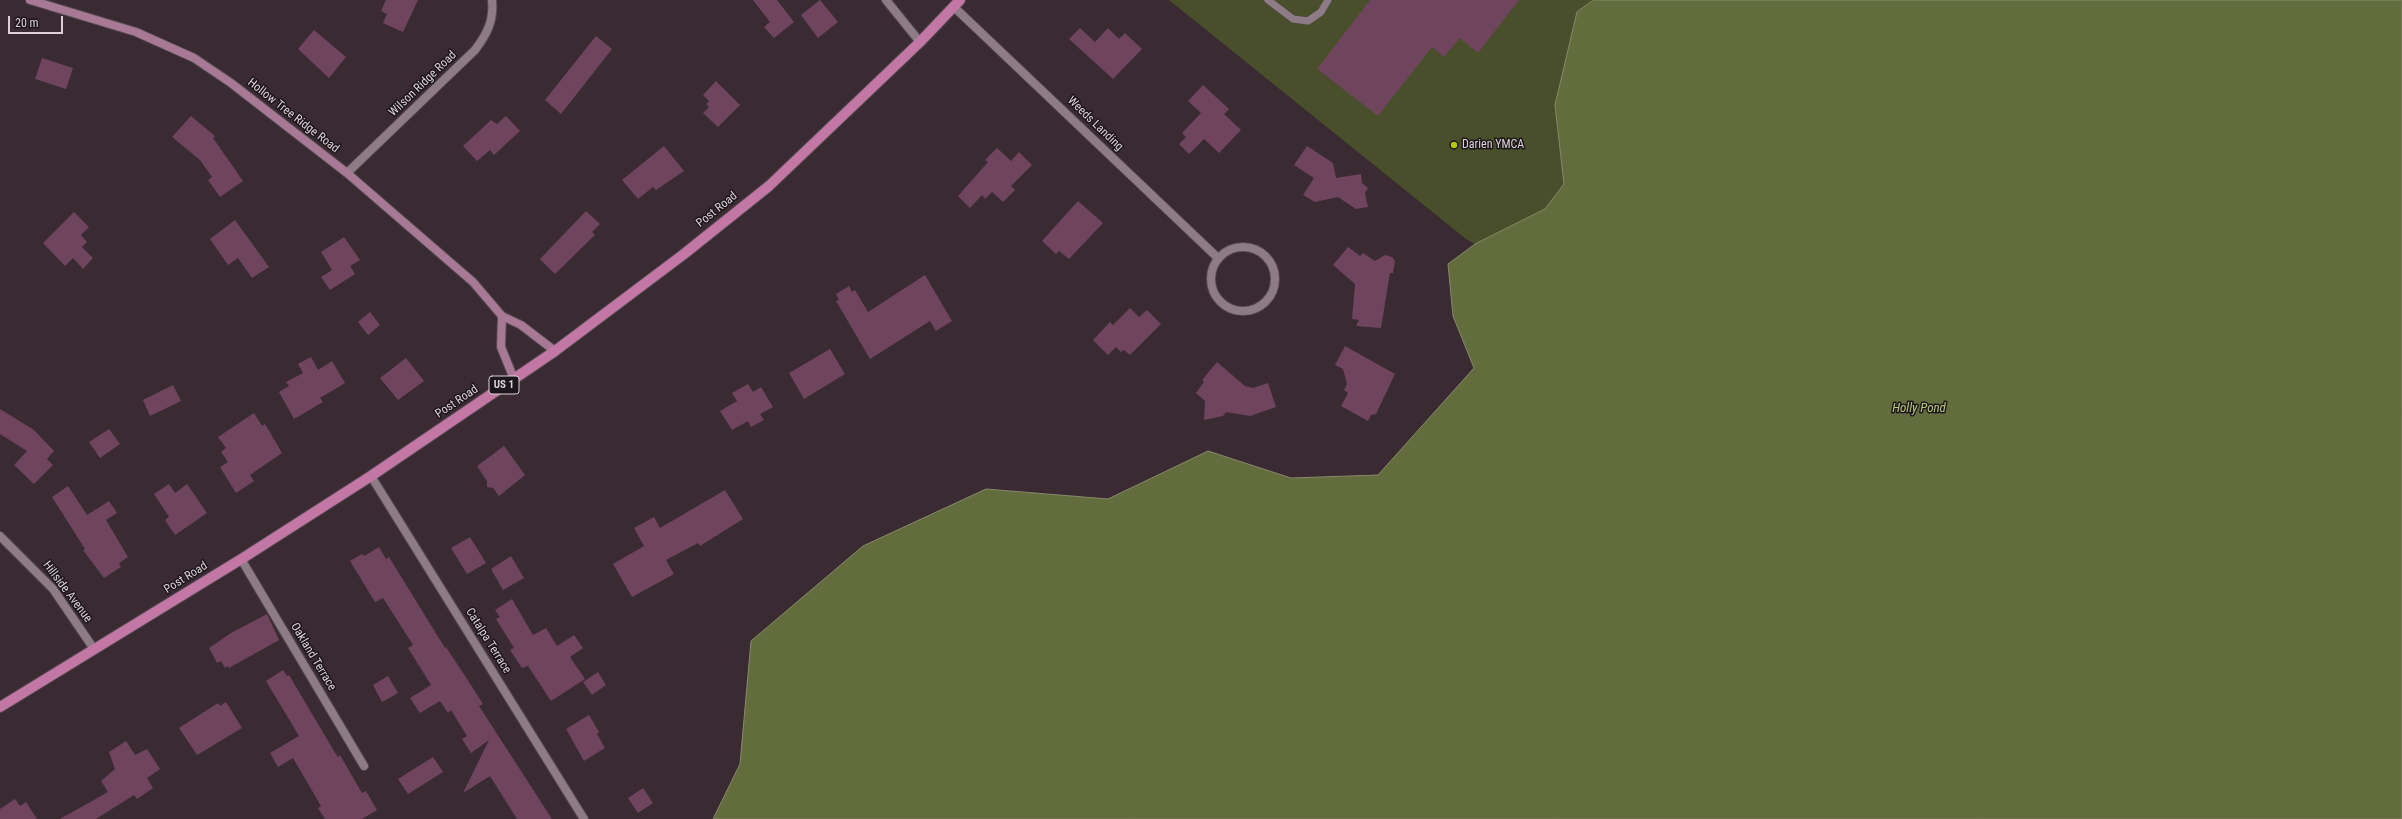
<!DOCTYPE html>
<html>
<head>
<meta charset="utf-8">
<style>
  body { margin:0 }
  #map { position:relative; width:2402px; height:819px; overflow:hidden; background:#3a2b33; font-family:"Roboto Condensed",sans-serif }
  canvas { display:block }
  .scale { position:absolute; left:8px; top:16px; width:55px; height:18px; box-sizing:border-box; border:2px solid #dbd1d6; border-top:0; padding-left:5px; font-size:12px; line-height:14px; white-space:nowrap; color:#dbd1d6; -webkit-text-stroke:3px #1d161a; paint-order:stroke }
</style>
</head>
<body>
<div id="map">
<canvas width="2402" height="819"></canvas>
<div class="scale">20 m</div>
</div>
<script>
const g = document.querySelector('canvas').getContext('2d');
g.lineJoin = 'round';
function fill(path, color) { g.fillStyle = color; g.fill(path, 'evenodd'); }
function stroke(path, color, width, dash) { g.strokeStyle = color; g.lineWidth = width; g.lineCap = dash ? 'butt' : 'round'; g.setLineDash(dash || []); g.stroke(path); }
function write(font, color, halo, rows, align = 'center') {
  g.font = font + ' "Roboto Condensed",sans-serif'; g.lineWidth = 3; g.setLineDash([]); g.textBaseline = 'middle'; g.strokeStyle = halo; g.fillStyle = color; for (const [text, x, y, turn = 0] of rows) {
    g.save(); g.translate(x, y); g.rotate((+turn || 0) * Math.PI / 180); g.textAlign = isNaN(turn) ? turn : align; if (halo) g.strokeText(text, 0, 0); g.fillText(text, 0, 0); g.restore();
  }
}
const green = new Path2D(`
  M1169,0H1594L1577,12L1555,105L1564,184L1545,209L1475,244L1466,239Z`);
const water = new Path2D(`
  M1594,0H2402V819H713L740,764L751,641L863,546L986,489L1108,499L1208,451L1291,478L1378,475L1474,368L1453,316L1448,264L1475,244L1545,209L1564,184L1555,105L1577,12Z`);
const building = new Path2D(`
  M386,0H418L403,32L383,23L387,14L381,11Z
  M753,0H777L794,22L774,38L764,27L770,22Z
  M820,0L838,22L818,38L801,15Z
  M1370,0H1519L1478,53L1460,38L1444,57L1432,47L1378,116L1317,69Z
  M1080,28L1095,42L1108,28L1119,39L1125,33L1142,49L1113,79L1069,39Z
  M314,30L346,57L329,78L298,49Z
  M596,36L612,49L561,114L545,100Z
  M42,58L73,68L66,89L35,79Z
  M716,81L740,105L718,127L703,113L709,107L706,104L709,101L703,95Z
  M1203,85L1229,109L1224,114L1241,130L1219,153L1204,139L1189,154L1179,144L1186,137L1182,133L1201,113L1188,101Z
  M191,116L215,136L213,138L243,181L220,197L208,180L212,177L200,160L172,137Z
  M506,116L520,131L494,155L490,150L477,161L463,146L491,120L497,124Z
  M664,146L684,171L656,190L653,187L638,199L622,180Z
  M1307,146L1333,163L1336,178L1361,174L1362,183L1368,188L1365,193L1368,207L1356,209L1338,197L1315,202L1303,195L1314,178L1294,165Z
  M997,148L1011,161L1019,152L1032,165L1011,186L1015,190L1003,202L992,192L985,199L982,195L970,208L958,196L988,162L985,160Z
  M1078,201L1103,223L1069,259L1059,251L1056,254L1042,241Z
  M586,211L600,224L592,232L595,235L555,274L540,259Z
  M74,212L89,227L81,235L87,242L82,247L93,258L83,269L73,258L65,266L43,243Z
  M235,220L269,267L252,278L238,258L228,265L210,239Z
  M344,237L360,260L350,266L355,274L330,290L321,277L332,270L321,252Z
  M1348,247L1360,256L1363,253L1375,261L1385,255L1392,257L1395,261L1393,273H1390L1381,328L1356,326L1359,320L1352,319L1355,284L1333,265Z
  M925,275L952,321L936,331L930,321L870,359L836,301L839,300L836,294L849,286L852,292L855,290L868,312Z
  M1130,308L1139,317L1147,310L1161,324L1130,355L1124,350L1121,352L1116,347L1108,355L1093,340L1110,322L1113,325Z
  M370,312L380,325L368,335L358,322Z
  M1345,346L1395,374L1376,414L1371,415L1368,421L1341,406L1348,393L1344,390L1347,384L1343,369L1335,365Z
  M830,349L845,374L804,399L789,373Z
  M311,357L318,370L332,361L345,383L320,398L323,402L294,419L279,392L289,386L286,382L303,373L298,364Z
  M406,358L424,381L398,400L380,378Z
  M1217,362L1245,386L1253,388L1268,383L1276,407L1250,416L1226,412L1223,416L1204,420L1205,401L1196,393L1204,382L1202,380Z
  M748,384L753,392L761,387L773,407L760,414L764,420L751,427L748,421L732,430L720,411L737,401L732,393Z
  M173,385L181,401L150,416L143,400Z
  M0,409L34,430L54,451L47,459L53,465L34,484L14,465L27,451L0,434Z
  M254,413L262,426L265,424L282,453L250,475L254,481L236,493L220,467L228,462L221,452L226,448L218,437Z
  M109,429L120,444L100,458L89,442Z
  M504,446L525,475L499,496L493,488L487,487V481L477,466Z
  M169,484L175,493L187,484L207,513L175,535L165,520L169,517L154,494Z
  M68,486L87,515L109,501L117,513L106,520L128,557L119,563L121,567L104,578L83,550L85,549L52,497Z
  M725,490L743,519L700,546L698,543L666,560L674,574L632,597L613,564L644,546L634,528L654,517L660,528Z
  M470,537L486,563L467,574L451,548Z
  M379,547L386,559L389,557L445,648L446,647L471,685L483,704L479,706L552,819H517L490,776L463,793L489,740L471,753L462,739L467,736L451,710L448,713L440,701L420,713L410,698L431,685L408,648L413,645L383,598L375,602L350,561L362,554L364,556Z
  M511,556L524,578L503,590L491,569Z
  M512,599L533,635L546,628L557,646L574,635L583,648L570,657L585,679L551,701L528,666L522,668L510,650L514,648L496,619L500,617L495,610Z
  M267,614L279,640L229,668L228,666L225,668L221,661L217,663L209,648L231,633Z
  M283,670L287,676L289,675L334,751L338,757L340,755L362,793L366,791L377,810L362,819H325L318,808L321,806L293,758L278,767L270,753L299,736L266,681Z
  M598,672L606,685L592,695L583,682Z
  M388,676L398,693L382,702L373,685Z
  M226,702L242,728L197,755L179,728L218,703L220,706Z
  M589,715L599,732L597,734L605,748L584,761L566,729Z
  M126,741L135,755L147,749L160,769L147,778L153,788L137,799L134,795L96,819H60L108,792L101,781L115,769L109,752Z
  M433,757L443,772L408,794L398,779Z
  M643,788L653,803L638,813L628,798Z
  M15,799L20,806L26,802L37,819H0V809Z`);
const service = new Path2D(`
  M1268,0L1293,19L1308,21L1321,12L1328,0`);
const minor = new Path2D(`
  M886,0L920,42
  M954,7L1218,258
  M347,173L475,50C487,34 494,21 492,0
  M1211 279a32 32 0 1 1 64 0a32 32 0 1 1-64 0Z
  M371,476L584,819
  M0,536L53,589L94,649
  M241,559L364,766`);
const secondary = new Path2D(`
  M30,0L136,32L194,58L231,83L347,173L473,282L502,316L521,325L555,351
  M502,316L501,347L514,379`);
const primary = new Path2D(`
  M0,707L243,558L371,476L555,351L684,254L769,186L920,42L960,0`);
const markers = [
  [1454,145,4,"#aec60b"]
];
const shields = [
  [504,385,30]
];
const shieldNames = [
  ["US 1",504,385]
];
const streetNames = [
  ["Wilson Ridge Road",423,84,-44],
  ["Hollow Tree Ridge Road",293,116,38],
  ["Weeds Landing",1095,124,44],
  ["Post Road",717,210,-39],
  ["Post Road",457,402,-34],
  ["Post Road",186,578,-32],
  ["Hillside Avenue",67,592,53],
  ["Catalpa Terrace",488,641,58],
  ["Oakland Terrace",313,657,59]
];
const poiNames = [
  ["Darien YMCA",1462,145]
];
const waterNames = [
  ["Holly Pond",1919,409]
];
fill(green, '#484f2a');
fill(water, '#636c3d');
stroke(water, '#878a6b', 1);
fill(building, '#6f445d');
stroke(service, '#54494f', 8);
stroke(minor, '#54494f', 10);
stroke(secondary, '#54494f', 10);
stroke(primary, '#54494f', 12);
stroke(service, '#8d7c85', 7);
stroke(minor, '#8d7c85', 8);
stroke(secondary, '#a77995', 8);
stroke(primary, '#c277a5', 10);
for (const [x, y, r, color] of markers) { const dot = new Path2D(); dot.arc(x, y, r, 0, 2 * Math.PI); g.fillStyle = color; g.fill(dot); stroke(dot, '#1d161a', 1.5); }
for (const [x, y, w] of shields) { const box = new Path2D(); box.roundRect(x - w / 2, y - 9, w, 18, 3); g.fillStyle = '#1d161a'; g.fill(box); stroke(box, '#dbd1d6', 1); }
write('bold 11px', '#dbd1d6', null, shieldNames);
write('12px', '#dbd1d6', '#1d161a', streetNames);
write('12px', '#dbd1d6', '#1d161a', poiNames, 'left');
write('italic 13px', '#b9c97e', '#1d161a', waterNames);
</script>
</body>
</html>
